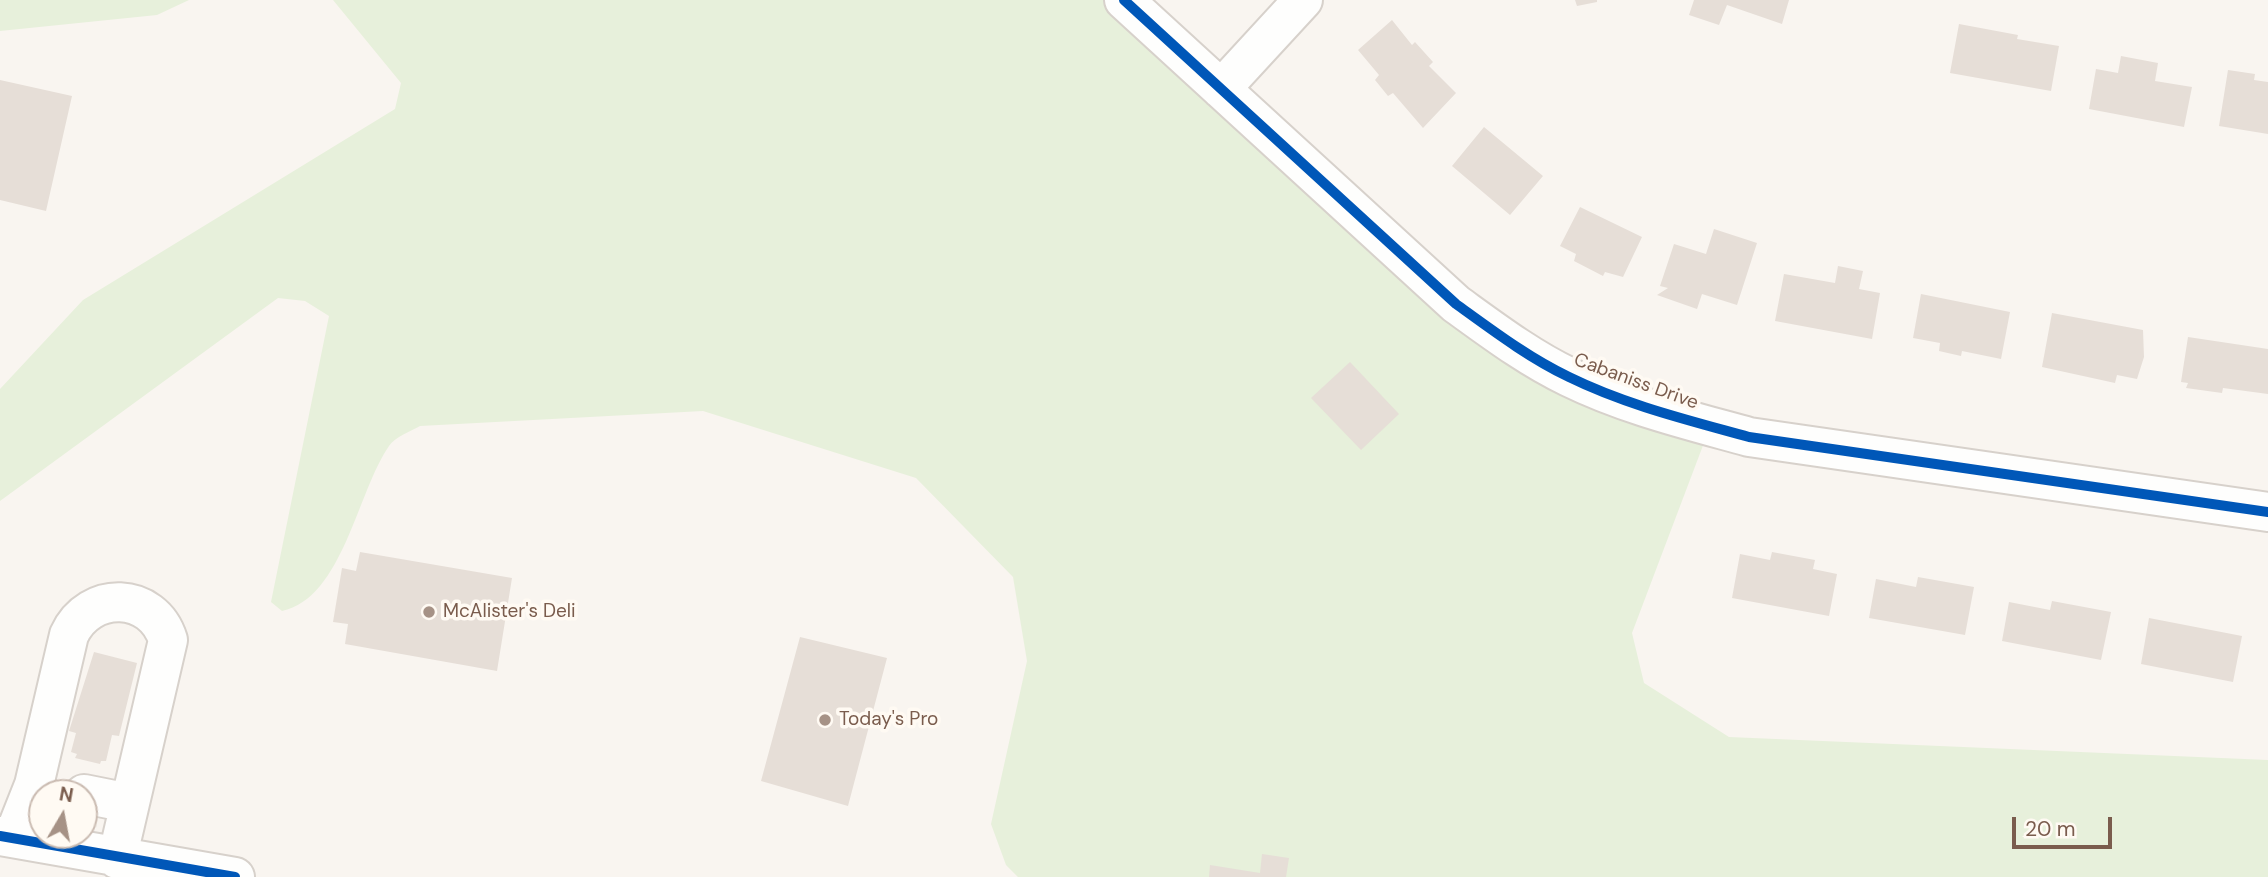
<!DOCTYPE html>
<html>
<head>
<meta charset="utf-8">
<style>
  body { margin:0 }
  #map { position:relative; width:2268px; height:877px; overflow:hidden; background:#f9f5f0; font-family:"DM Sans",sans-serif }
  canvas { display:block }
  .north { position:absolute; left:28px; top:779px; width:70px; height:70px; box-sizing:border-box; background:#fffaf3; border:2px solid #cabbb1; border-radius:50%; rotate:10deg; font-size:19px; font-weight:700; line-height:28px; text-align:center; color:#7a5c4d }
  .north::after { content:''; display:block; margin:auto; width:24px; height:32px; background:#a69286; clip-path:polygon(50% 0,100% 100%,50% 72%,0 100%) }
  .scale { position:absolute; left:2012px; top:817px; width:100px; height:32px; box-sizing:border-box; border:4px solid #7a5c4d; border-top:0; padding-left:9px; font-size:21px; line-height:24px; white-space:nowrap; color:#7a5c4d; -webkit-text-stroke:5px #fffaf3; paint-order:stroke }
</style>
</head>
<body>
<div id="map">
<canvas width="2268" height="877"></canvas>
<div class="north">N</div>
<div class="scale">20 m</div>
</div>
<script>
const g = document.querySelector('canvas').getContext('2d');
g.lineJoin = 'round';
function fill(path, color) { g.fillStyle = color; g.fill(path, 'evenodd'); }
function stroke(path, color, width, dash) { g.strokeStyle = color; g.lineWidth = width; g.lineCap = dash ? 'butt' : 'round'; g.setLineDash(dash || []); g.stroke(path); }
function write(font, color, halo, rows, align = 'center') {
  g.font = font + ' "DM Sans",sans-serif'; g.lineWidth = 7; g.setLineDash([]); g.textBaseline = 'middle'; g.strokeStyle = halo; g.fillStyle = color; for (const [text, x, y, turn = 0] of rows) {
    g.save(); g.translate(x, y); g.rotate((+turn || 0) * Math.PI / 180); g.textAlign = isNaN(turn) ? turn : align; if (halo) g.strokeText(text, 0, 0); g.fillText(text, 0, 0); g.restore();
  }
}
const green = new Path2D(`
  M0,0H189L157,15L0,31Z
  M333,0H1124L1456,304L1710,427L1632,633L1644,683L1729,737L2268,760V877H1018L1006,865L991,824L1027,661L1013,577L916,478L703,411L420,426C411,431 395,437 389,446C357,492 343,598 282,611L271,602L329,316L305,301L278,298L0,501V389L83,300L395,109L401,83Z`);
const building = new Path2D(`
  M1575,0H1597V2L1577,6Z
  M1694,0H1789L1782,24L1727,5L1719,25L1689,15Z
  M1392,20L1412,45L1415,42L1433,62L1429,66L1456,93L1423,128L1393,93L1388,96L1375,80L1379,75L1358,50Z
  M1959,24L2018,35L2017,39L2059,46L2051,91L1950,73Z
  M2121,56L2158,63L2155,81L2192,87L2184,127L2089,109L2096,69L2118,73Z
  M2228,70L2255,74L2254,80L2268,82V134L2219,126Z
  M0,80L72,96L46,211L0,200Z
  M1484,127L1543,176L1510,215L1452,166Z
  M1580,207L1642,237L1623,277L1605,272L1603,276L1574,261L1576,254L1560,246Z
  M1714,229L1757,243L1737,305L1702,294L1697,309L1657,295L1668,288L1660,286L1674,244L1706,254Z
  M1838,266L1863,271L1859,289L1880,293L1872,339L1775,321L1784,274L1835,283Z
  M1921,294L2010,312L2001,359L1962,351L1961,356L1939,351L1940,343L1913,338Z
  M2052,313L2143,330L2144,357L2137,379L2117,375L2115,383L2042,367Z
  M2188,337L2268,349V394L2223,388L2222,393L2186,388L2188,383L2181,382Z
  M1350,362L1399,414L1361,450L1311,398Z
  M360,552L512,578L497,671L345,644L348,624L333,622L342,568L356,571Z
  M1772,552L1815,560L1813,569L1837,574L1829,616L1732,598L1740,554L1770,560Z
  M1918,577L1974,587L1965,635L1869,618L1876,579L1916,587Z
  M2052,601L2111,612L2101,660L2002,641L2009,602L2050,610Z
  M2149,618L2242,636L2233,682L2141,664Z
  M800,637L887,658L848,806L761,781Z
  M94,652L137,663L119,736L112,735L106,761H101L100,764L75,758L77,754L71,752L76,733L69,731Z
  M1262,854L1289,858L1286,877H1209L1210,865L1260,873Z`);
const minor = new Path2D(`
  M1124,0L1456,304C1492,330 1529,358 1569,377C1626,405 1688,420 1749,437L2268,512
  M1221,89L1303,0
  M84,794L129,803
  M0,836L235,877
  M13,838L34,785L69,635C89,590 153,591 168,640L117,859`);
const cycleway = new Path2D(`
  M1124,0L1456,304C1492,330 1529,358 1569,377C1626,405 1688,420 1749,437L2268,512
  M0,836L235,877`);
const markers = [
  [429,612,7,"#a69286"],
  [825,720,7,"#a69286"]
];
const streetNames = [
  ["Cabaniss Drive",1636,382,20]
];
const poiNames = [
  ["McAlister's Deli",443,612],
  ["Today's Pro",839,720]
];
fill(green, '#e7f0db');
fill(building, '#e6ded7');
stroke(minor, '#d7d1cb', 42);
stroke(minor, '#fefefd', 38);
stroke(cycleway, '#0057b8', 10);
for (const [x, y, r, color] of markers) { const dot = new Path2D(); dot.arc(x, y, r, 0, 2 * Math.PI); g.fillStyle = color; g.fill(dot); stroke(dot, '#fffaf3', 2.5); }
write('19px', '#7a5c4d', '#fffaf3', streetNames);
write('19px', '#7a5c4d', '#fffaf3', poiNames, 'left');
</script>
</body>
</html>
